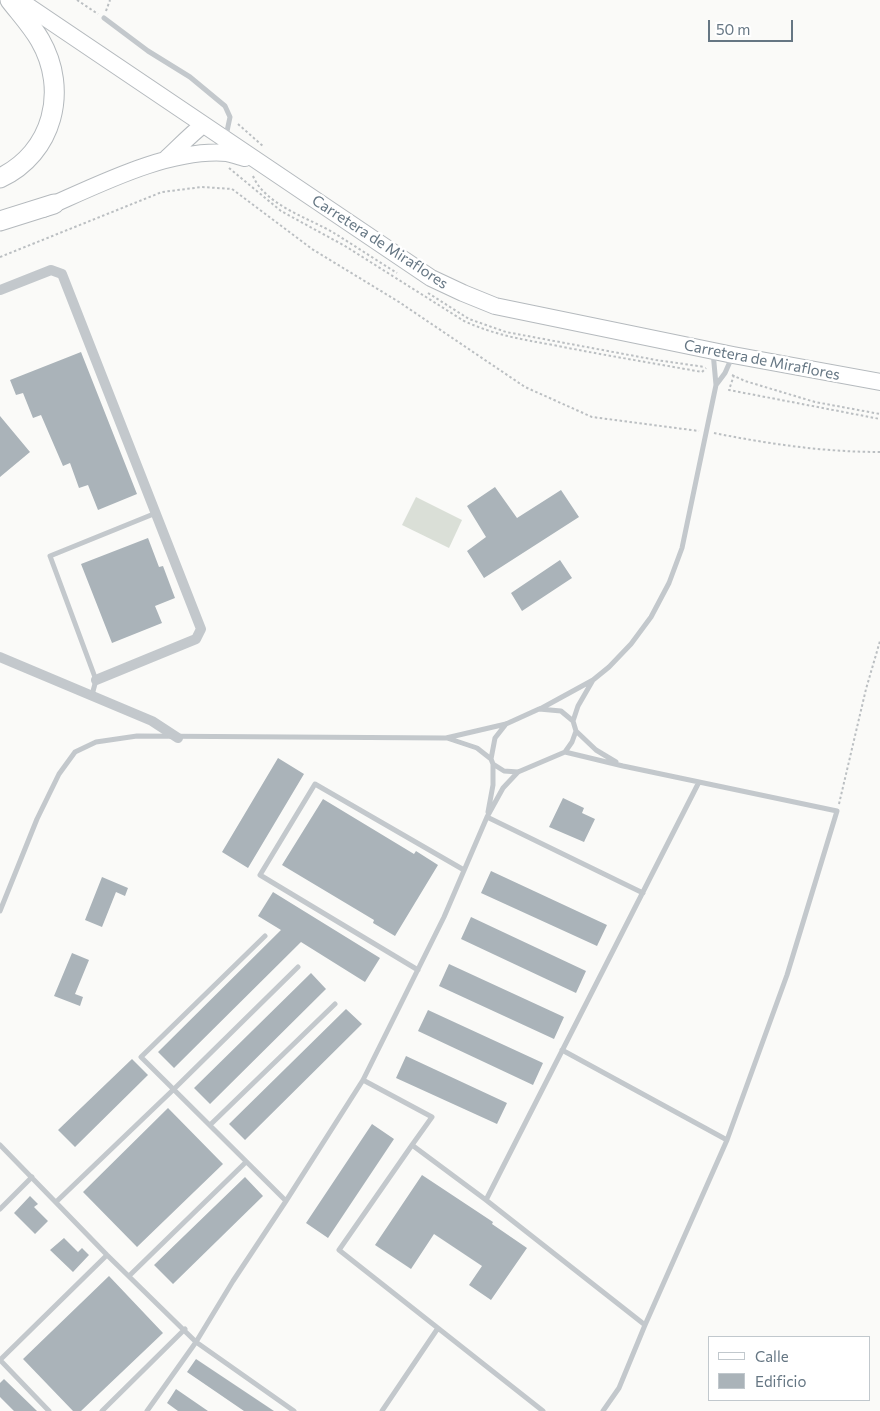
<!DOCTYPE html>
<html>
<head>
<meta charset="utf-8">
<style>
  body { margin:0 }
  #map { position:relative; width:880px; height:1411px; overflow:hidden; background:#fafaf8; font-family:Commissioner,sans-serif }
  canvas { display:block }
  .legend { position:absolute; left:708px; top:1336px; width:162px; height:65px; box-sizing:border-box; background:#fff; border:1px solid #c1c8cd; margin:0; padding:6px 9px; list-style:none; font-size:15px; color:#657683 }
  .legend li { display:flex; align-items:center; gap:10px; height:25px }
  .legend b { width:25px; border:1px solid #c1c8cd }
  .scale { position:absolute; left:708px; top:20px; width:85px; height:22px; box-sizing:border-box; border:2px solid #657683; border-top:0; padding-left:6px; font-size:15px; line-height:18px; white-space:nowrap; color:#657683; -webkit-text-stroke:4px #fff; paint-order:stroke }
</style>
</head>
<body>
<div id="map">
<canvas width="880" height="1411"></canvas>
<ul class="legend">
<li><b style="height:6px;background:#fff"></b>Calle</li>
<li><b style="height:14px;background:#aab3b9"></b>Edificio</li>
</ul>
<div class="scale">50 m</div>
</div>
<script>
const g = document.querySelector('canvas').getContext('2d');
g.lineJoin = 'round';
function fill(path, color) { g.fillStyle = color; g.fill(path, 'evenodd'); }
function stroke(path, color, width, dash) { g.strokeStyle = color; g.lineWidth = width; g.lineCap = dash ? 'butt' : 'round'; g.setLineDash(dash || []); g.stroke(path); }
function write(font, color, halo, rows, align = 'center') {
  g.font = font + ' Commissioner,sans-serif'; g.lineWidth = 5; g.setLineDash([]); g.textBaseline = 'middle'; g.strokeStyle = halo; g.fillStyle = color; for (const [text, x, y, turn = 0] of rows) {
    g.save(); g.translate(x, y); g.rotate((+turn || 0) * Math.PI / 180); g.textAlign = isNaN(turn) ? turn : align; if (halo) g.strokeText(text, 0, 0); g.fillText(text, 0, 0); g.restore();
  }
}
const green = new Path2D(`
  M416,497L462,520L449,548L402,525Z`);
const building = new Path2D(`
  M81,352L137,494L98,510L88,485L79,488L70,463L63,466L41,415L33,418L23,393L16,395L10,380Z
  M0,416L30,452L0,477Z
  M495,487L517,518L561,490L579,517L484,578L467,551L486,537L467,506Z
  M148,538L159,567L163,566L175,598L155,606L162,623L112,643L81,564Z
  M560,560L572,578L522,611L511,593Z
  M278,758L304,774L248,868L222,852Z
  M563,798L584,808L582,813L595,819L584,842L549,827Z
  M323,799L414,854L416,851L438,865L395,936L373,923L374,920L282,865Z
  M491,871L607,925L597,946L481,893Z
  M102,877L128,888L125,896L116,892L102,927L85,920Z
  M273,892L380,958L365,982L301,942L174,1068L158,1052L281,930L258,916Z
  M471,917L586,971L576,993L461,939Z
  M72,953L89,960L75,994L83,997L80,1006L54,996Z
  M449,964L564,1017L554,1039L439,986Z
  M311,973L326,989L210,1104L194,1088Z
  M346,1009L362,1024L245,1140L229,1124Z
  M428,1010L543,1063L533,1085L418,1031Z
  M406,1056L507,1103L497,1124L396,1078Z
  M132,1059L148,1075L75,1147L58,1130Z
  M168,1108L223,1164L137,1247L83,1192Z
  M372,1124L394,1139L328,1238L306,1223Z
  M422,1175L493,1222L492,1224L527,1248L491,1300L469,1285L482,1266L434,1234L411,1269L375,1245Z
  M245,1177L263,1196L173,1284L154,1265Z
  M30,1196L38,1204L34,1207L48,1221L35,1234L14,1213Z
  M64,1238L78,1252L82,1248L89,1255L73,1272L50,1250Z
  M109,1276L163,1333L81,1411H73L23,1359Z
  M196,1359L274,1411H244L187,1372Z
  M4,1379L37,1411H14L0,1397V1383Z
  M176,1389L208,1411H178L167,1403Z`);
const path = new Path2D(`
  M77,0L98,14
  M106,11L110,0
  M238,124L264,147
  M229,168L281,211L345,246L464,321C495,335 520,339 553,345C603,355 652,363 702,372L706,368
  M253,176C265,205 309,218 334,233C355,246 376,260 397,273
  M0,257L162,192L202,187L232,189L312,249L399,302L525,387L592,417L699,431
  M428,293L469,319L506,332L656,360L705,367
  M732,375L745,381L815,402L880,414
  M734,375L729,390L880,419
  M714,433C769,444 824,452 880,452
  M839,804L866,689L880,641`);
const service = new Path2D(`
  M104,18L148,51L190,77L225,106L230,117L226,136
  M716,385L725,373L732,357
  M92,695L96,680L50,556L156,513
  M540,709L593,680L609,667L631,644L651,617L669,583L682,548L716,385L713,352
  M573,721L578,706L593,680
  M576,731L596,750L616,762
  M447,738L477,748L491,759
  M565,752L623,766L837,811L787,975L727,1140L645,1325L619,1388L603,1411
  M488,812L493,785V764
  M487,817L643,893
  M0,911L37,819L59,774L75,752L96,742L137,736L446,738L506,724L539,709L561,711L573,721L576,731L572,742L565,752L518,772L504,771L493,764L491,759L495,738L506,724
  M265,936L141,1057L286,1201
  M418,970L260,875L315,784L464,870
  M562,1050L727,1140
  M363,1080L432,1117L412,1145
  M210,1125L335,1004
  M0,1145L107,1255L196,1342L294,1411
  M486,1200L699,782
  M56,1202L174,1089L298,967
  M0,1209L32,1177
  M129,1276L246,1162
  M0,1360L107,1255
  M0,1360L49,1411
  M102,1411L185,1329
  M147,1411L196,1342L233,1281L286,1201L363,1080L444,917L487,817L503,788L518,772
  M382,1411L438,1328
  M543,1411L339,1250L412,1145L486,1200L645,1325`);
const minor = new Path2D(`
  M0,290L51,270L62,274L201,629L196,639L96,680
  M0,657L152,721L178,738`);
const primary = new Path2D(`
  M19,0L431,278L463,293L495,306L733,355L880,382
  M167,158C179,147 190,135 203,125
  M43,209C96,186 168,148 227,153C233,154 239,157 245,158`);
const motorway = new Path2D(`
  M0,178C53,153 69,90 40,40C32,26 20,13 10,0
  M0,221L54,204`);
const streetNames = [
  ["Carretera de Miraflores",380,242,33],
  ["Carretera de Miraflores",762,360,11]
];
fill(green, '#dadfd7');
fill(building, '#aab3b9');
stroke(primary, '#b5babe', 18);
stroke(motorway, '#b4b9bd', 21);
stroke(path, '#bbbfc2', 2, [2.5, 2.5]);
stroke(service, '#c3c8cc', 5);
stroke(minor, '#c3c8cc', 10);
stroke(primary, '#fff', 16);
stroke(motorway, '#fff', 19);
write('15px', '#657683', '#fff', streetNames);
</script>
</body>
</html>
